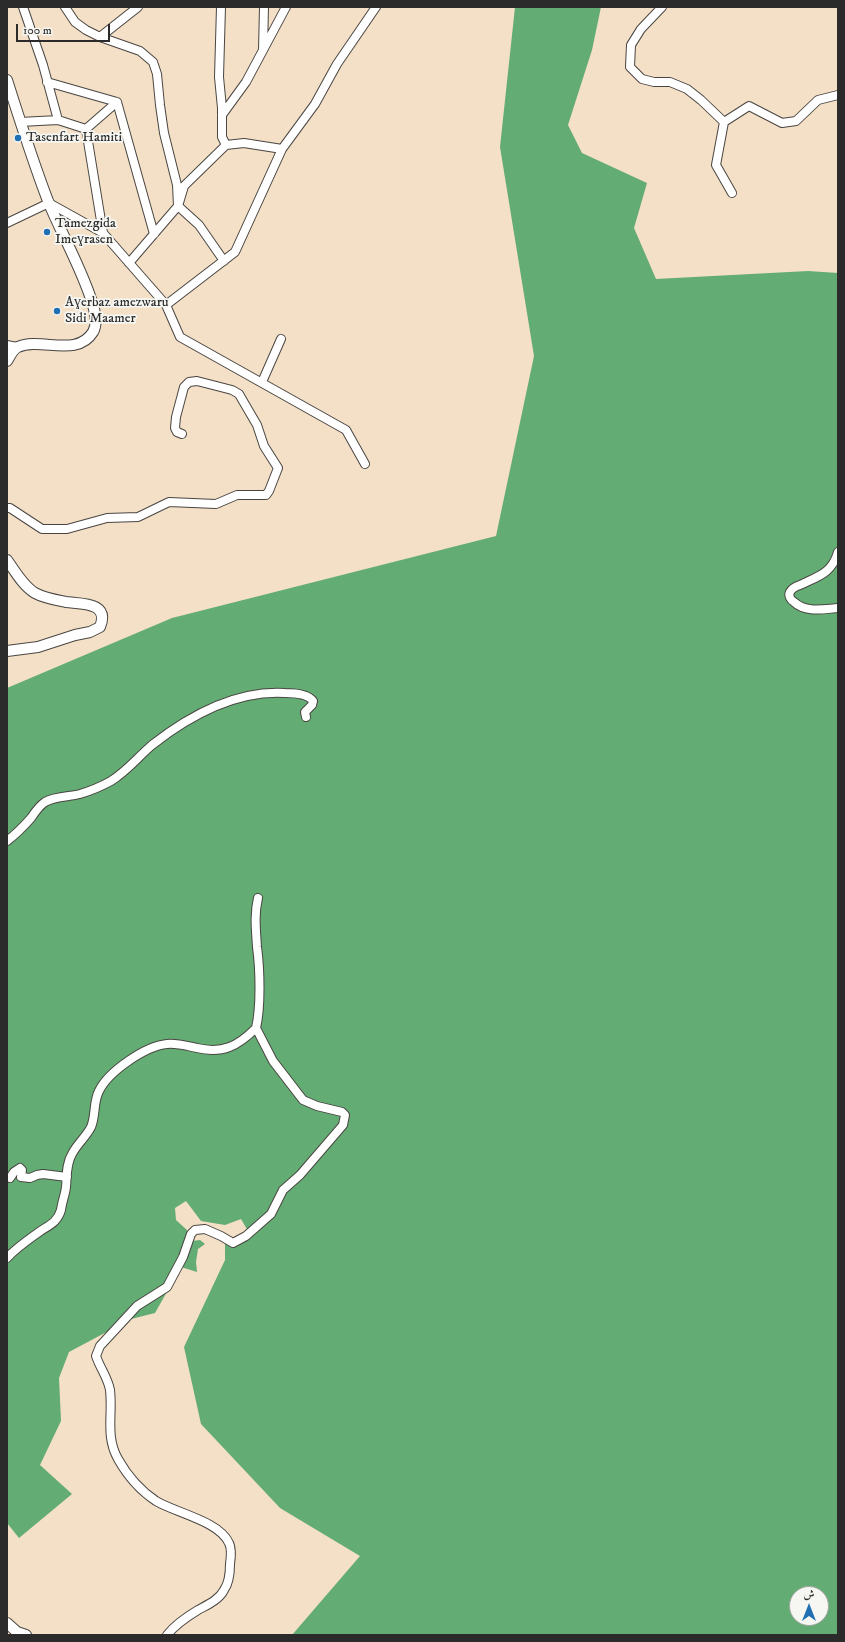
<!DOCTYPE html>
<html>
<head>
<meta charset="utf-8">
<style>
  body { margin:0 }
  #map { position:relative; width:845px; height:1642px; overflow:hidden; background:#f4dfc7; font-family:"IM FELL DW Pica",Amiri,serif }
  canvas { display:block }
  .frame { position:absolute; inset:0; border:8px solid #2b2b2b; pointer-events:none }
  .north { position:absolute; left:789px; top:1586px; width:40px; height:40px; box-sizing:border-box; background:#f6f6f2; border:1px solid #a5a5a2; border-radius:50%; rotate:0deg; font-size:11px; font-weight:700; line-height:16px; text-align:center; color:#2b2b2b }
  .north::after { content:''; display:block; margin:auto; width:14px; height:18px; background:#1f6fb2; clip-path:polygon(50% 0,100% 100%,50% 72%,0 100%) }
  .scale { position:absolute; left:16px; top:24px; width:94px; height:18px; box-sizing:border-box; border:2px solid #2b2b2b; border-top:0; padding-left:5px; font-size:12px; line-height:14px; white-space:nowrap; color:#2b2b2b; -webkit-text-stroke:3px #f6f6f2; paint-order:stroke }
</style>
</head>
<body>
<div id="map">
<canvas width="845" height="1642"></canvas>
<div class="frame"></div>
<div class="north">ش</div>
<div class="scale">100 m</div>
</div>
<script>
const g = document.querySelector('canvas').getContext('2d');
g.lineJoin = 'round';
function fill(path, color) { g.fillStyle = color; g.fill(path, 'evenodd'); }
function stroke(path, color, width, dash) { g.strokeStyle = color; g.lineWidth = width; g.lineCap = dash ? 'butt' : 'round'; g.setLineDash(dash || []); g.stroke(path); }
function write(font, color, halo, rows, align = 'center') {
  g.font = font + ' "IM FELL DW Pica",serif'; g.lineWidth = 3.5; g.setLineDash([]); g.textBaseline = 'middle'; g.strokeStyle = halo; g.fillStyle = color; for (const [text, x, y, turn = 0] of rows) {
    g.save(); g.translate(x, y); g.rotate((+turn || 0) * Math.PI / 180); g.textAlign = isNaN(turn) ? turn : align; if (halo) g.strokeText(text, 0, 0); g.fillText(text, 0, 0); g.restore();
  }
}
const forest = new Path2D(`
  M515,7H601L592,50L568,125L582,153L647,183L634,228L656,279L808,271L838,273V1635H292L360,1556L280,1508L201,1424L184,1347L225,1260V1244L248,1231L241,1219L225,1225L201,1221L186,1201L175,1208L176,1220L187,1230L192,1241L200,1240L205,1244L198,1249L196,1262L197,1272L181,1267L155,1313L131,1319L69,1352L59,1378L61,1421L40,1465L72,1494L19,1538L7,1523V688L172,618L496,536L534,356L500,147ZM797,1594H821V1618H797Z`);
const minor = new Path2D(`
  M65,7L75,22L86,30L100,37L140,51L153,62L157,74L160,105L164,133L177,185L178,206L199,225L224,261
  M221,7L219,77L222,108V137L226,145
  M662,7L641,29L631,45L630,67L642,79L654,82H670L687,89L701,100L724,122
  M100,37L138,7
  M263,50L264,7
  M47,82L117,102L154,234
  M222,115L246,82L286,7
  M58,120L86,129L103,233
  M20,122L58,120L43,65L23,7
  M86,129L117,102
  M732,193L716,165L724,122L749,106L782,123L796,121L818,100L838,95
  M7,223L49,203L103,233L166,305L235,252L282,149L315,104L337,64L376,7
  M129,263L178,206L184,186L226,145L244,143L282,149
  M166,305L180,337L346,430L365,464
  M7,345L17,347
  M262,382L281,339
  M7,508H10L42,529H67L107,518L138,517L169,502L216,504L237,495H266L269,491L278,468L264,446L257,425L243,401L239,394L232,390L197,381L189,382L184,387L176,417L175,428L177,432L182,434
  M838,552C832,573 819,576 800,585C797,586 792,588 790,592C788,596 791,600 794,602C806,613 823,609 838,608
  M7,841C16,834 24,826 31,818C35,812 39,806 45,802C55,796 69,797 80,794C90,791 102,786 111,781C127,771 138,757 152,745C189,716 236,690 285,693C293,693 308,694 313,701L312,705L305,712L306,717
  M10,1178L14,1172L20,1168L22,1170L21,1177L30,1178L37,1175L43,1174L67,1177
  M7,1258C16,1248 28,1240 39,1232C49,1225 57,1223 61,1210C62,1202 65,1195 66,1187C67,1176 66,1164 72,1154C77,1144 86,1137 91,1127C96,1116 93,1102 99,1091C108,1072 145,1046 167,1044C177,1043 187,1046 197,1048C223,1054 238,1046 256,1028C261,1007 260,969 257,947C256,930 254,915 258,898
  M167,1635C175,1625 188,1616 198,1610C207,1605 219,1600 224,1590C229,1583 230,1572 230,1564C231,1557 232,1549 229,1543C219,1521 176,1513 156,1501C141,1491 127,1475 118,1459C105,1436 113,1414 110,1390C108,1378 100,1368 96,1356L100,1346L137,1306L167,1287L183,1257L191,1234L195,1230L205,1229L221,1236L233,1243L246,1236L271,1214L283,1190L300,1175L343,1125L345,1115L342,1112L317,1106L303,1100L273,1061L256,1028`);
const major = new Path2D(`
  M7,80C20,121 33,162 48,201C62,235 81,267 92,302C95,311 98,323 93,332C77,358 41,337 18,347C13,349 10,356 7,361
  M7,560C15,571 23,586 35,593C44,598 56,600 66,602C82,604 110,602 100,627L90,632L75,635L38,647L7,651
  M7,1623L17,1632L26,1635`);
const markers = [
  [18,138,4,"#1f6fb2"],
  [47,232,4,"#1f6fb2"],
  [57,311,4,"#1f6fb2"]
];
const poiNames = [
  ["Tasenfart Hamiti",26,138],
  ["Tamezgida",55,224],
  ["Imeɣrasen",55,240],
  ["Aɣerbaz amezwaru",65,303],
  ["Sidi Maamer",65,319]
];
fill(forest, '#63ac73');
stroke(minor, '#494642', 10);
stroke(major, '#494642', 12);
stroke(minor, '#fff', 8);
stroke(major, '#fff', 10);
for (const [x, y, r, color] of markers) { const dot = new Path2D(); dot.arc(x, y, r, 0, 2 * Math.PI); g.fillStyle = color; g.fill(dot); stroke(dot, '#f6f6f2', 1.5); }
write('14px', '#2b2b2b', '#f6f6f2', poiNames, 'left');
</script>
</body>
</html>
